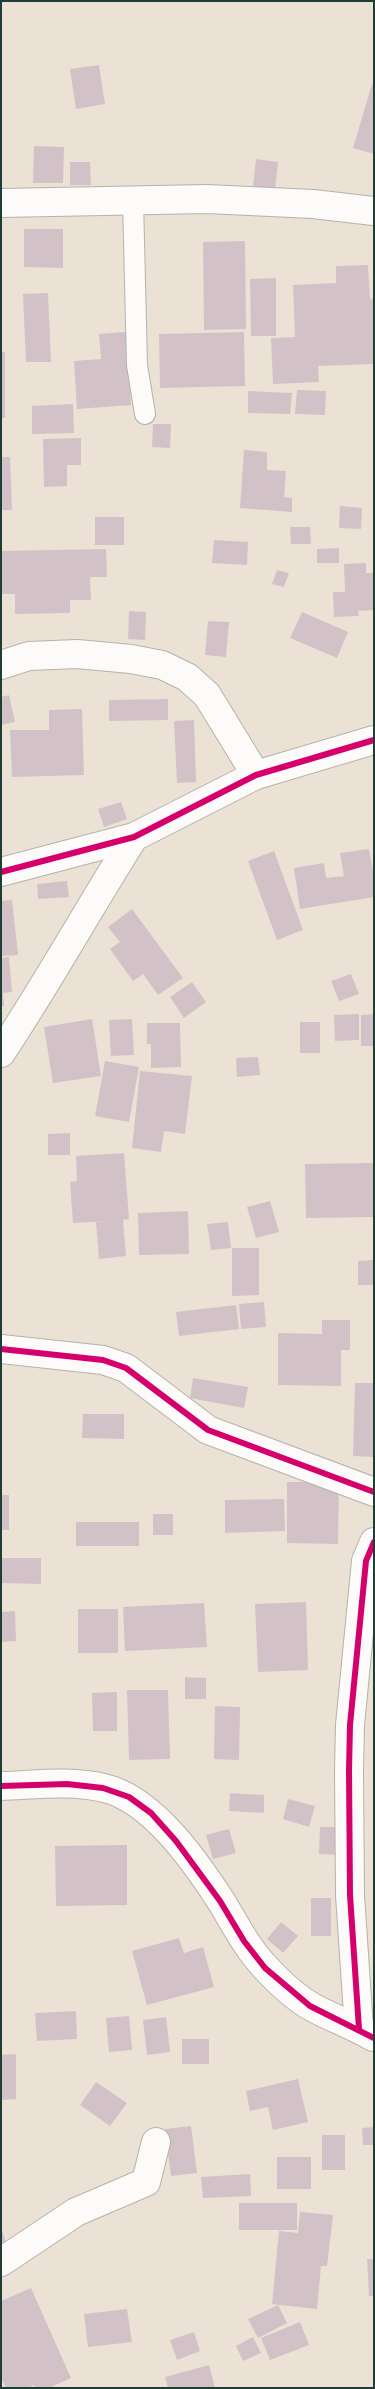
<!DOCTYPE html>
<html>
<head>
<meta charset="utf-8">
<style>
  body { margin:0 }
  #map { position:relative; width:375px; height:2389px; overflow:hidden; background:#ebe2d5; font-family:"Gochi Hand",sans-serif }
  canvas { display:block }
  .frame { position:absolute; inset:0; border:2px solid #1f3d34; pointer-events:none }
</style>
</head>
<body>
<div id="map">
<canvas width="375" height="2389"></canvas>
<div class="frame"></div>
</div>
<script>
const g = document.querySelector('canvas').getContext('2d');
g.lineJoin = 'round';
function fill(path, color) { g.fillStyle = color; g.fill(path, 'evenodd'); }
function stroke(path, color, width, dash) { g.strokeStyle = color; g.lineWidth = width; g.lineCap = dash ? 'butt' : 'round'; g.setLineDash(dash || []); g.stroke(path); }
const building = new Path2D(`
  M99,65L105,104L76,109L70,69Z
  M372,84L374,85V154L353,148Z
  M34,146L64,147L63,183H33Z
  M256,159L278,162L275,189L253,186Z
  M70,162H90L91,185H70Z
  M24,229H63V268L24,267Z
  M245,241L246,329L204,330L203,242Z
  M368,265L370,299L374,298V364L318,366L319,382L273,384L271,338L295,337L293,285L336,283V266Z
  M276,278V336H251L250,279Z
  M48,293L51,362H26L23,294Z
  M126,332L131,405L77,409L74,361L101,359L99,334Z
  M244,332L245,386L160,388L159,334Z
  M1,352H5V418H1Z
  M297,390L326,391L325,415L295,414Z
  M248,391L292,393L290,414L248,413Z
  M73,404L74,433L32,434V406Z
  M153,424H171L170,448L152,447Z
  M81,438V465H67V486L44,487L43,439Z
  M244,450L267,452V470L286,471L284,497L292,498V512L240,508Z
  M1,457H10L12,510H1Z
  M340,506L362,508L361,529L339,528Z
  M95,517H124V545H95Z
  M290,527H310L311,544H291Z
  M214,540L248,542L247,565L212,563Z
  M339,548V563H317V549Z
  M106,549L107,577H90L91,600H70V613L15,614V594H2L1,551Z
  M366,563V573H374V610L358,611L359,616L334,617L333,592H345L344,564Z
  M277,570L289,573L284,587L272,584Z
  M129,611L146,612L145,640L128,639Z
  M302,612L348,632L337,658L290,638Z
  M208,621L229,622L226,657L205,655Z
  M9,695L15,722L1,725V697Z
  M168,699V720L109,721V700Z
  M82,709L84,775L12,777L10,730H49V710Z
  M194,720L196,782L177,783L174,721Z
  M121,802L127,819L104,827L98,809Z
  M369,849L374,876V897L300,909L294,868L324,863L326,878L344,876L340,853Z
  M274,851L303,930L277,940L248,861Z
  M67,881L69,897L38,899L37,884Z
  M12,900L18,955L1,956V901Z
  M132,909L183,978L158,995L143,974L133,981L110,949L120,942L108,927Z
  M9,957L12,992L3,993L4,1006L1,1007V958Z
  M351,974L359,994L339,1001L331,981Z
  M192,982L206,1002L184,1018L170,997Z
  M359,1014V1040L335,1041L334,1015Z
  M374,1014V1046H361V1015Z
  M92,1019L101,1076L53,1083L44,1027Z
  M132,1019L134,1055L111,1056L109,1020Z
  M300,1022H320V1053H300Z
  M147,1023H180L181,1067L151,1068V1044H147Z
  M258,1057L260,1075L237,1077L236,1058Z
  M105,1061L139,1067L129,1122L95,1116Z
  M140,1071L192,1076L185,1134L164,1131L161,1152L132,1148Z
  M70,1133V1155H48V1134Z
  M124,1153L129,1219L123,1220L126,1256L99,1259L96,1222L108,1221L73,1223L70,1182L77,1181L76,1156Z
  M374,1163V1217L306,1218L305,1164Z
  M270,1201L279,1232L256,1238L247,1207Z
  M188,1211L189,1254L139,1255L138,1213Z
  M228,1222L231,1248L211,1250L207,1224Z
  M232,1248H259V1295L232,1296Z
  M374,1260V1285H358V1261Z
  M264,1302L266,1327L241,1329L239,1304Z
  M236,1305L239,1329L179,1336L176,1312Z
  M322,1320H350V1350H341V1386L278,1385V1333L322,1334Z
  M193,1378L248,1387L244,1408L190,1398Z
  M355,1383H374V1457L353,1456Z
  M83,1414H124V1439L82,1438Z
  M287,1482H339L338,1544L287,1543Z
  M1,1495H9V1530H1Z
  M284,1499L285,1531L225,1533V1500Z
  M153,1514H173V1535H153Z
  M76,1522H139V1546H76Z
  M2,1558H41V1584L1,1583Z
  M306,1602L308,1670L258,1672L255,1604Z
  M204,1603L207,1647L125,1651L123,1607Z
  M78,1609H118V1653H78Z
  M15,1611L16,1641L1,1642V1612Z
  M185,1677L206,1678V1699H185Z
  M127,1690H168L170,1759L129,1760Z
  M117,1692V1731H93L92,1693Z
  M215,1706L240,1707L239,1760L214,1759Z
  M230,1793L264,1795V1813L229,1811Z
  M288,1799L315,1806L309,1827L283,1819Z
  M320,1827H343L342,1855L319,1854Z
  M229,1829L236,1853L213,1859L206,1835Z
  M127,1845V1905L56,1906L55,1846Z
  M311,1898H331V1936H311Z
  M281,1922L298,1936L283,1953L267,1939Z
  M179,1938L184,1953L203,1947L214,1987L147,2005L132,1951Z
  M76,2011L77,2039L37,2041L35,2013Z
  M129,2016L132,2050L109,2052L106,2018Z
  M166,2017L170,2052L147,2055L143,2020Z
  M182,2039H209V2064H182Z
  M16,2054V2099L1,2100V2055Z
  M298,2079L308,2122L273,2130L268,2107L250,2111L246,2091Z
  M96,2082L127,2103L110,2126L80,2105Z
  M191,2126L197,2173L171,2176L165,2129Z
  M374,2127V2145H363L362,2128Z
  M322,2135H345V2170H322Z
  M277,2157H311V2189H277Z
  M250,2174L251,2196L203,2198L201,2177Z
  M239,2203H297V2230H239Z
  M300,2212L333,2215L327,2266H321L317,2309L272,2304L279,2231L298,2233Z
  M1,2227L9,2252L1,2255Z
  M367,2259H374V2296H369Z
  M31,2288L71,2378L49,2388H35L34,2385L28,2388H6L1,2377V2301Z
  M278,2305L287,2323L258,2338L248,2319Z
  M127,2309L132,2342L88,2347L84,2314Z
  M300,2322L309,2345L270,2360L261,2338Z
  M194,2332L200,2351L177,2360L170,2340Z
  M253,2337L261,2353L243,2361L236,2346Z
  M209,2365L215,2388H168L165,2377Z`);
const service = new Path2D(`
  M133,200L137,365L145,414`);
const minor = new Path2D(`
  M1,203L207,199L313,204L374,211
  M1,665L29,656L77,654L131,659L162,665L187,677L207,695L256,775
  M1,872L134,837L256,775L374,740
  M1,1053C48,982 89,908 134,837
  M1,1349L103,1360L126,1368L208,1430L374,1492
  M1,1786C34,1785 71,1780 104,1788C152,1799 195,1861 221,1901C235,1924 247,1948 265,1967C278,1981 296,1998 312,2007C332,2018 353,2025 373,2037
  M359,2029L350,1895L349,1770L350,1725L366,1561L374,1542
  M1,2262L76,2212L146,2182L156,2142`);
const cycleway = new Path2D(`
  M1,872L134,837L256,775L374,740
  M1,1349L103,1360L126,1368L208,1430L374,1492
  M1,1786L67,1784L103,1788L129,1797L151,1813L176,1841L220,1901L244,1941L265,1968L310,2006L374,2038
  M359,2029L350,1895L349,1770L350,1725L366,1561L374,1542`);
fill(building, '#d2c2c7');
stroke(service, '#b5b2a9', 22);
stroke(minor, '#b5b2a9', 30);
stroke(service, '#fcfbf9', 20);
stroke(minor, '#fcfbf9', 28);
stroke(cycleway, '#d6006c', 6);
</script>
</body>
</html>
